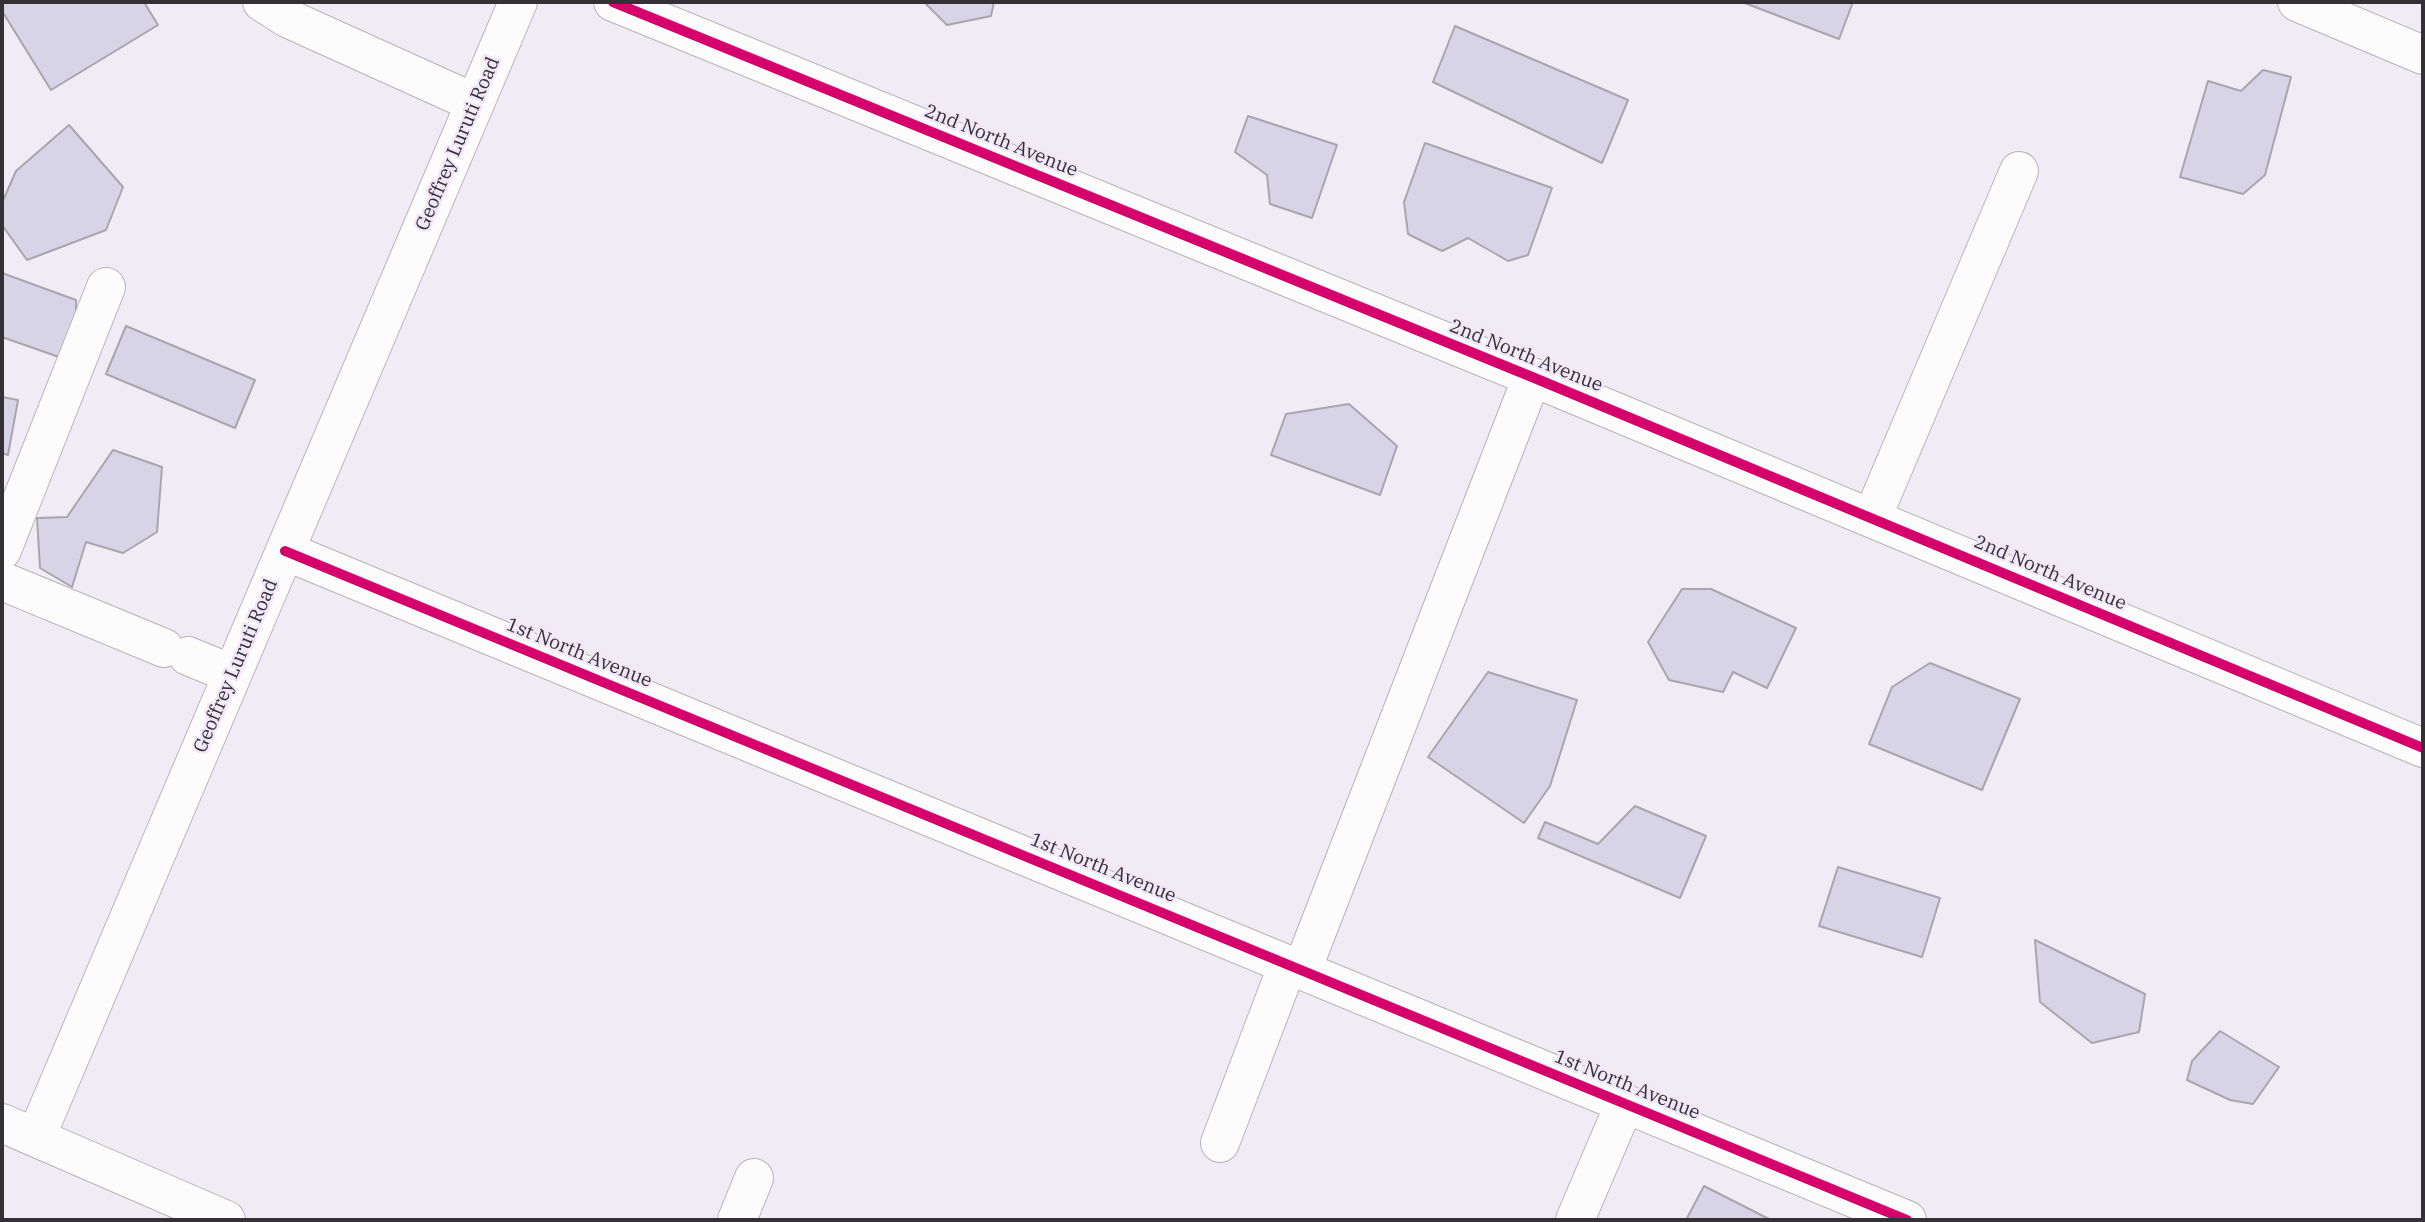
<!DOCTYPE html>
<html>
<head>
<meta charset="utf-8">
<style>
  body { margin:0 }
  #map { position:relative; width:2425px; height:1222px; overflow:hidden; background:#f0ebf4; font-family:"IBM Plex Serif",serif }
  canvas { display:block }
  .frame { position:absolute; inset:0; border:4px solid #333036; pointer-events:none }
</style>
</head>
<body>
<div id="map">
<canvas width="2425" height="1222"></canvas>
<div class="frame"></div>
</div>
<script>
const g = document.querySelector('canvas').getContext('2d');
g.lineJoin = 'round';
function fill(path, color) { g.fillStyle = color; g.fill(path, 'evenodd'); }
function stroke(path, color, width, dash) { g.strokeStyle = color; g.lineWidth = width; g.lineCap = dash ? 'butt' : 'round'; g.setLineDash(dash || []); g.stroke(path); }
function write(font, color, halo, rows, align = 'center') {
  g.font = font + ' "IBM Plex Serif",serif'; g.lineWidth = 5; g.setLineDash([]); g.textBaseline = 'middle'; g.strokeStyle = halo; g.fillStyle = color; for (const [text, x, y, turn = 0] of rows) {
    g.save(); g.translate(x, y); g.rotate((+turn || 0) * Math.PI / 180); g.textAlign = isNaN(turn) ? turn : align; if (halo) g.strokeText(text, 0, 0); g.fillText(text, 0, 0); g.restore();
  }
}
const building = new Path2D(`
  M2,2H144L158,25L51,90L2,11Z
  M924,2H994L991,16L947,25Z
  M1742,2H1853L1839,39Z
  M1455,26L1628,100L1602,163L1433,82Z
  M2263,70L2291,77L2265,175L2243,194L2180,177L2208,81L2241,91Z
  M1248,116L1337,145L1312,218L1270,204L1267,175L1235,152Z
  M69,125L123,187L106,230L27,260L2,225V203L16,171Z
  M1425,143L1552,188L1528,255L1508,261L1468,238L1442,251L1408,234L1404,202Z
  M2,273L76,300V363L2,337Z
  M126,326L255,380L235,428L106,374Z
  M2,397L18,400L8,455L2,453Z
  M1349,404L1397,446L1380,495L1271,455L1286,414Z
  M113,450L162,467L157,532L123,553L86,542L72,587L40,568L37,518L67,517Z
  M1682,589H1711L1796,628L1767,688L1733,672L1723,692L1669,680L1648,642Z
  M1930,663L2020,699L1982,790L1869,744L1892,687Z
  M1488,672L1577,700L1550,786L1524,823L1428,757Z
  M1635,806L1706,836L1680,898L1538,838L1545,822L1598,844Z
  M1838,867L1940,898L1922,957L1819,926Z
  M2035,940L2145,994L2139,1032L2092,1043L2040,1002Z
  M2220,1031L2279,1067L2253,1104L2230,1100L2187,1080L2192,1061Z
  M1704,1186L1771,1220H1686Z`);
const minor = new Path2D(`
  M262,2L287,18L475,103
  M613,2L1532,377L2423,748
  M2297,2L2423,55
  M1872,518L2019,171
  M2,550L106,287
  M285,551L1907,1220
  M2,581L164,648
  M188,656L232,674
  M1302,970L1532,377
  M2,1123L226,1220
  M36,1137L518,2
  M1220,1143L1288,964
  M737,1220L754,1178
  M1575,1220L1625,1103`);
const cycleway = new Path2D(`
  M613,2L1532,377L2423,748
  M285,551L1907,1220`);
const streetNames = [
  ["2nd North Avenue",1001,141,22],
  ["Geoffrey Luruti Road",458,144,-67],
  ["2nd North Avenue",1526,356,22],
  ["2nd North Avenue",2050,573,23],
  ["1st North Avenue",579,653,22],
  ["Geoffrey Luruti Road",236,666,-67],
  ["1st North Avenue",1103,868,22],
  ["1st North Avenue",1627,1085,22]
];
fill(building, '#d7d4e7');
stroke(building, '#a8a6ac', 2);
stroke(minor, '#b6b3b9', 40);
stroke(minor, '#fdfcfd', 38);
stroke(cycleway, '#d6006c', 10);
write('19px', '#333036', '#f1e7f8', streetNames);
</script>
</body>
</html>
